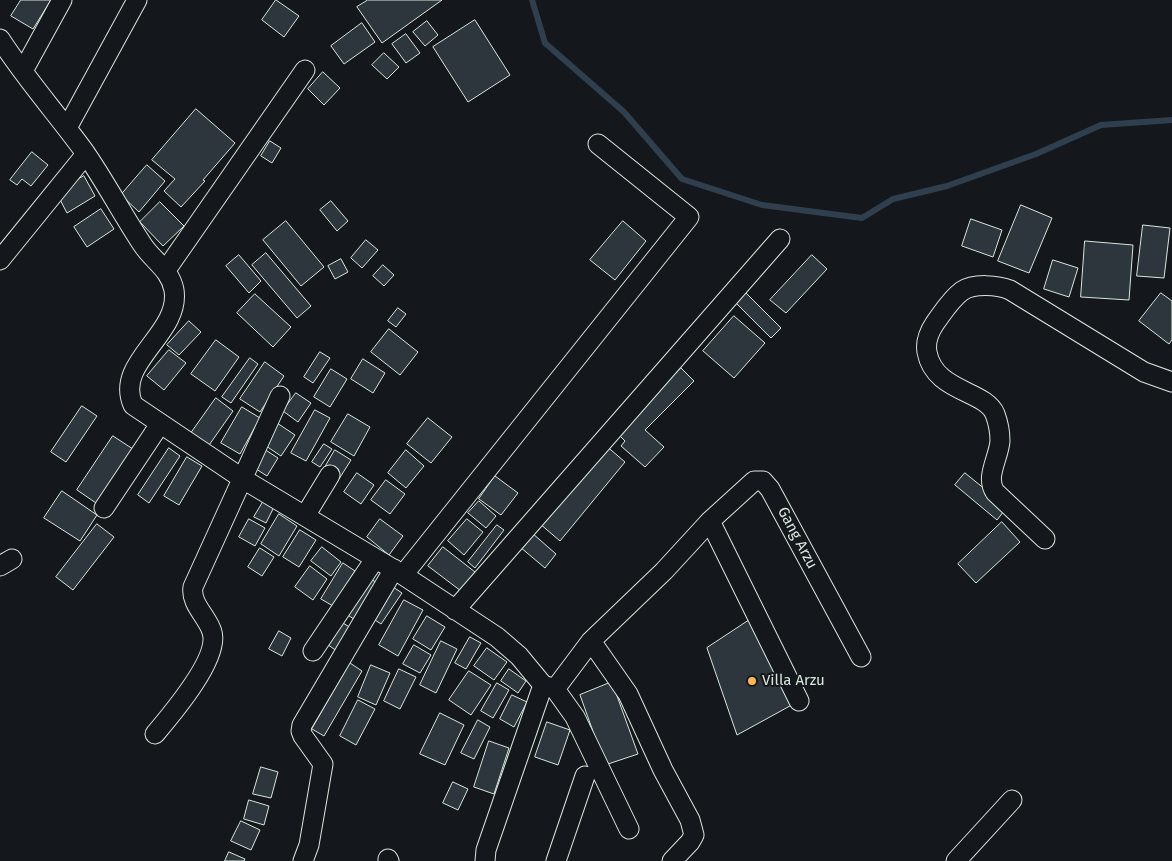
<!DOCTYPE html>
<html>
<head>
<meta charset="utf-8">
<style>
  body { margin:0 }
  canvas { display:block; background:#14181c }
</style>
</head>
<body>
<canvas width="1172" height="861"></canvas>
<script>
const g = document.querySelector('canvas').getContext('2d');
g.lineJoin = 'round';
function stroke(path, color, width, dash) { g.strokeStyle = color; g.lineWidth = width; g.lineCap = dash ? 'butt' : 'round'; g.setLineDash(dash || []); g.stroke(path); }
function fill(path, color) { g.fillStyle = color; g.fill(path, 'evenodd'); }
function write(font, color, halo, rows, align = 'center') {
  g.font = font + ' "Fira Sans",sans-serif'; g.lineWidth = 4; g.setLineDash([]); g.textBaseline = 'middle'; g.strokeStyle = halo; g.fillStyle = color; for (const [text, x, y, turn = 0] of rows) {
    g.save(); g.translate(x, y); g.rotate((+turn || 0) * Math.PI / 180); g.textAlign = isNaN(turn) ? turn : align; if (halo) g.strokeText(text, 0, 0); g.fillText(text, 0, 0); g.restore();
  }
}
const stream = new Path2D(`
  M532,0L545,43L624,112L682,179L762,205L862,218L893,199L947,186L1036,154L1101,125L1172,120`);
const building = new Path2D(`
  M21,0H51L33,29L11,16Z
  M276,0L299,16L284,37L262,20Z
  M368,0H442L382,43L357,7Z
  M475,20L510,75L468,102L433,47Z
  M427,21L438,35L425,46L413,32Z
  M362,23L375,42L344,64L331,46Z
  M406,34L420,53L406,63L392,44Z
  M384,53L399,67L387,79L372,65Z
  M323,72L340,88L324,105L308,89Z
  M196,109L235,143L203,180L205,181L181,207L164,191L175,179L152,160Z
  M270,141L281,148L272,163L261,156Z
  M32,152L48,165L31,186L22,179L17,185L10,180Z
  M147,165L165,181L139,212L121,195Z
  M84,176L95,196L67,213L56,192Z
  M331,201L348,221L337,231L320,210Z
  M160,202L184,226L163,246L140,222Z
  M1021,205L1052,218L1029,273L998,261Z
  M101,209L114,229L87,247L74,227Z
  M971,219L1002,230L993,257L962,246Z
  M286,221L324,267L301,286L263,240Z
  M623,221L646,241L615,280L590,260Z
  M1143,225L1170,228L1164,278L1137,276Z
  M366,240L378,250L362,268L351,258Z
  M1085,241L1133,245L1129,300L1081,297Z
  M266,253L311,306L297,318L252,265Z
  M239,255L261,281L249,293L226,266Z
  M812,255L827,269L786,313L770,300Z
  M341,259L348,272L335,279L328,266Z
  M1053,260L1078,268L1069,297L1044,289Z
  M383,265L394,275L384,286L373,276Z
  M746,293L781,328L771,338L736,303Z
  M1161,293L1172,301V340L1169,344L1139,321Z
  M255,294L291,327L273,347L237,313Z
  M398,308L406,314L396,327L388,321Z
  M734,316L765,343L734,378L703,351Z
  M189,321L201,332L179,355L167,345Z
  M389,329L418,352L400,375L371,352Z
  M216,340L239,357L215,391L191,374Z
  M169,350L186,363L164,390L147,376Z
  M320,352L330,358L313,383L304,377Z
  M250,358L258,364L231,403L222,397Z
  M363,359L385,373L373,393L351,379Z
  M265,362L284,376L260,412L240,399Z
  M681,368L694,381L645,430L664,447L645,467L621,446L625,441L617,433Z
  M331,369L347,379L330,407L314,397Z
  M296,393L311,403L298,422L283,411Z
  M216,398L233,411L207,448L189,436Z
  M82,406L97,416L66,462L51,452Z
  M242,407L260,418L240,454L221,443Z
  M315,410L330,418L306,461L291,453Z
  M348,414L370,427L354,456L331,442Z
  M428,418L452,437L431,463L407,444Z
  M277,423L295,435L281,456L263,444Z
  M113,436L136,451L99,505L77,490Z
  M324,444L332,449L320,467L312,462Z
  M604,444L625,462L560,541L539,523Z
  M169,448L180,456L149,503L138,495Z
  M264,449L278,458L267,476L253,467Z
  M335,450L351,460L339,479L324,469Z
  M406,450L424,466L406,488L388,473Z
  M187,457L202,466L179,505L164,496Z
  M357,473L374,485L361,504L344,492Z
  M965,473L1007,507L997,520L955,485Z
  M495,476L518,493L501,515L479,499Z
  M386,480L405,494L390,514L371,500Z
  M62,491L97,515L80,541L44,518Z
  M479,501L496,516L486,528L468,513Z
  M263,502L274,507L266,523L254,517Z
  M279,514L297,526L279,556L261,544Z
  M249,519L265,528L255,546L239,537Z
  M380,519L403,536L389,555L367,537Z
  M467,519L483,532L464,555L448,541Z
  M1002,522L1020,542L976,583L958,564Z
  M97,524L114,537L73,590L56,577Z
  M497,525L504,530L475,568L468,562Z
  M300,530L316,540L299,567L283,557Z
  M532,533L556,554L545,568L520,547Z
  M322,547L341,562L331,576L311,561Z
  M443,547L475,572L461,591L428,566Z
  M260,548L274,557L262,576L248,567Z
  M343,563L355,571L333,606L321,599Z
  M310,566L327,579L313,600L295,587Z
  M366,576L382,586L360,623L343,612Z
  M390,585L402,593L381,624L369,616Z
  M404,600L423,610L398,656L379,645Z
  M427,616L445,627L431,650L413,639Z
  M751,619L799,701L737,735L707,648Z
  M338,620L356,631L341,654L324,642Z
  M279,631L291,638L282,656L269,649Z
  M470,637L481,643L466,669L455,663Z
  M441,641L457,649L436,693L420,685Z
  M414,645L431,655L420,673L403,664Z
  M487,648L507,662L494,680L474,666Z
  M350,663L362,671L324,736L312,729Z
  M371,665L390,673L376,705L358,697Z
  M399,669L416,677L400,709L384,701Z
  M509,669L526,681L518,693L501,681Z
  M469,671L491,685L471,715L449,700Z
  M612,682L638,754L605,765L580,695Z
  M497,683L509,690L493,718L481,711Z
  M512,695L527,702L514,727L500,719Z
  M358,700L375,709L356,745L340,736Z
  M440,713L464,725L445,765L420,754Z
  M478,720L490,727L474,759L461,753Z
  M547,722L570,730L558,765L535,757Z
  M489,741L509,748L494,794L474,787Z
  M261,767L278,772L271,798L253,794Z
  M453,782L468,789L458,810L443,803Z
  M249,800L269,806L264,825L244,819Z
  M241,821L260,830L251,850L231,841Z
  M229,852L245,859L244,861H225Z`);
const minor = new Path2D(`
  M0,39C25,78 57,114 84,151C105,181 122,214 142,244C153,261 170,269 174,290C181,334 114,362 133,405L243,479L403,575L497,637L519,656L543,685L486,850L485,861
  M23,71L62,0
  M67,128L137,0
  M0,260L86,154
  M166,270L305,70
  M104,508L160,424
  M305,516L330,475
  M710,521L799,701
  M1045,539L995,492C985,477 999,457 1000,441C1000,432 998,422 995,414C985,390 934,392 927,352C925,341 929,332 935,323C943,312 951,299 962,291C974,283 998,285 1010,290L1144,372L1172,382
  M0,566L12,559
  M403,575L689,217L598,144
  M455,610L780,239
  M591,641L628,694L663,770L690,820L694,835L690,842L672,861
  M313,651L375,559
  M543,685L555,689L575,717L629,829
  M555,689L591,641L664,571L710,521L754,481H763L770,489L861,657
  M155,734C171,715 220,658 212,632C208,617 190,604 193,587L280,396
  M388,859L389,861
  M303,861L309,845L323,764L303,736L301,731L302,725L394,569
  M556,861L585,776
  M956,861L1012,800`);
const markers = [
  [752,681,5,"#ffb74d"]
];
const streetNames = [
  ["Gang Arzu",797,538,62]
];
const poiNames = [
  ["Villa Arzu",762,681]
];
stroke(stream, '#2f3f4d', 6);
fill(building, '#2c363c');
stroke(building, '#d8e6dc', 1);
stroke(minor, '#d8e6dc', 21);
stroke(minor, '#14181c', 19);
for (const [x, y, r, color] of markers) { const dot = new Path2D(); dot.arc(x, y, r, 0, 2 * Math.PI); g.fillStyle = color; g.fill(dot); stroke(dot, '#14181c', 2); }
write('15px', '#d8e6dc', '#14181c', streetNames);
write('15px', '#d8e6dc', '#14181c', poiNames, 'left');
</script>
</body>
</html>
